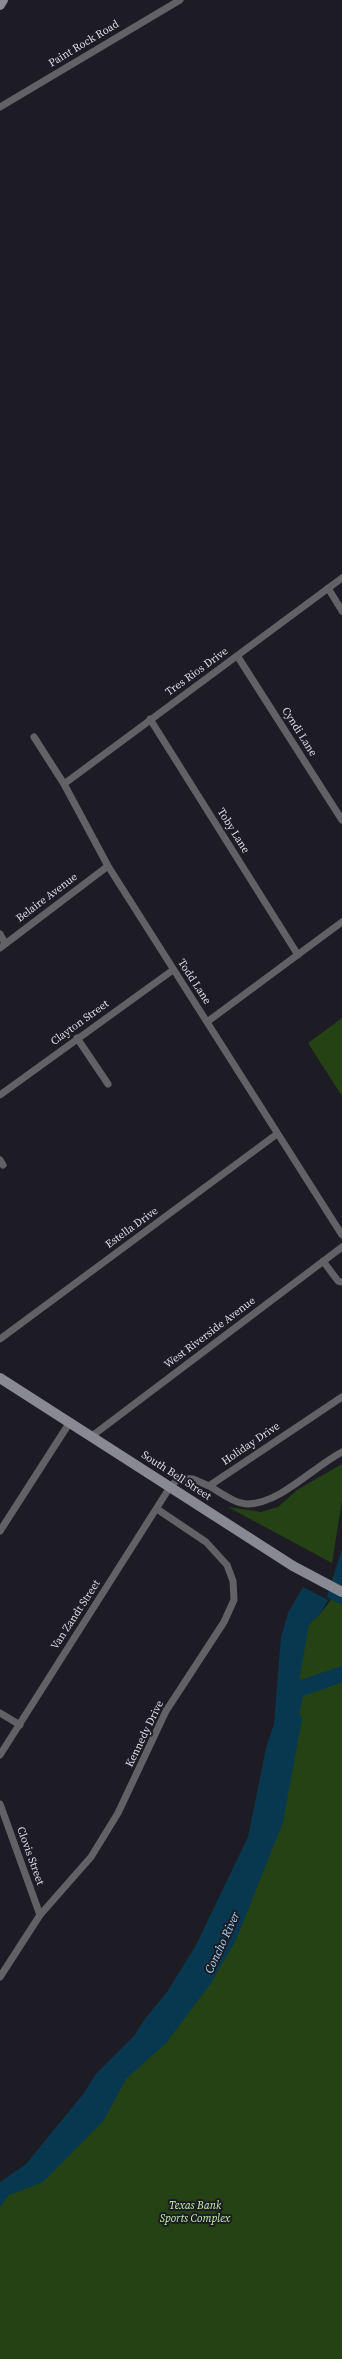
<!DOCTYPE html>
<html>
<head>
<meta charset="utf-8">
<style>
  body { margin:0 }
  canvas { display:block; background:#1d1c25 }
</style>
</head>
<body>
<canvas width="342" height="2359"></canvas>
<script>
const g = document.querySelector('canvas').getContext('2d');
g.lineJoin = 'round';
function fill(path, color) { g.fillStyle = color; g.fill(path, 'evenodd'); }
function stroke(path, color, width, dash) { g.strokeStyle = color; g.lineWidth = width; g.lineCap = dash ? 'butt' : 'round'; g.setLineDash(dash || []); g.stroke(path); }
function write(font, color, halo, rows, align = 'center') {
  g.font = font + ' "Source Serif 4",serif'; g.lineWidth = 4; g.setLineDash([]); g.textBaseline = 'middle'; g.strokeStyle = halo; g.fillStyle = color; for (const [text, x, y, turn = 0] of rows) {
    g.save(); g.translate(x, y); g.rotate((+turn || 0) * Math.PI / 180); g.textAlign = isNaN(turn) ? turn : align; if (halo) g.strokeText(text, 0, 0); g.fillText(text, 0, 0); g.restore();
  }
}
const green = new Path2D(`
  M342,1018V1096L308,1043Z
  M342,1464V1500L332,1563L228,1507L261,1512L278,1507L297,1490Z
  M342,1586V2359H0V2192L208,1978L309,1624L320,1614Z`);
const water = new Path2D(`
  M342,1549V1605L327,1597Z
  M303,1587L328,1600L320,1614L309,1624L295,1704L302,1719L283,1822L236,1940L211,1983L166,2043L126,2079L104,2120L43,2182L9,2195L0,2207V2182L26,2164L84,2093L95,2075L134,2036L144,2020L167,1992L195,1947L248,1837L266,1748L274,1724L281,1637L288,1613Z`);
const river = new Path2D(`
  M292,1710L296,1690L342,1674`);
const minor = new Path2D(`
  M0,107L180,0
  M328,588L342,611
  M238,657L342,820
  M150,719L298,955
  M34,737L64,784L108,866L342,1235
  M64,784L342,578
  M0,934L5,943
  M0,948L108,866
  M207,1022L342,922
  M77,1038L108,1084
  M0,1095L173,970
  M0,1160L3,1165
  M323,1261L338,1281L342,1282
  M0,1339L277,1134
  M92,1436L342,1247
  M209,1486C220,1492 235,1504 248,1504C281,1503 313,1467 342,1452
  M0,1531L70,1422
  M0,1713L20,1725
  M0,1755L170,1487L179,1478L193,1479L209,1486L342,1397
  M0,1804L40,1915
  M0,1977L40,1915L91,1857L118,1813L166,1711L224,1622L234,1600L233,1581L227,1565L206,1542L157,1509`);
const secondary = new Path2D(`
  M0,5L3,0
  M0,1378L293,1566L342,1592`);
const streetNames = [
  ["Paint Rock Road",84,44,-31],
  ["Tres Rios Drive",197,672,-36],
  ["Cyndi Lane",299,732,58],
  ["Toby Lane",233,831,58],
  ["Belaire Avenue",47,898,-37],
  ["Todd Lane",194,982,57],
  ["Clayton Street",80,1023,-36],
  ["Estella Drive",132,1228,-36],
  ["West Riverside Avenue",210,1333,-37],
  ["Holiday Drive",251,1444,-34],
  ["South Bell Street",176,1476,33],
  ["Van Zandt Street",76,1615,-57],
  ["Kennedy Drive",145,1734,-64],
  ["Clovis Street",30,1856,70]
];
const parkNames = [
  ["Texas Bank",195,2206],
  ["Sports Complex",195,2219]
];
const waterNames = [
  ["Concho River",223,1943,-65]
];
fill(green, '#254214');
fill(water, '#07384f');
stroke(river, '#07384f', 16);
stroke(minor, '#626266', 7);
stroke(secondary, '#898991', 10);
write('11px', '#dcdce2', '#1d1c25', streetNames);
write('italic 11px', '#c1f3a9', '#1d1c25', parkNames);
write('italic 12px', '#a7d7f6', '#1d1c25', waterNames);
</script>
</body>
</html>
